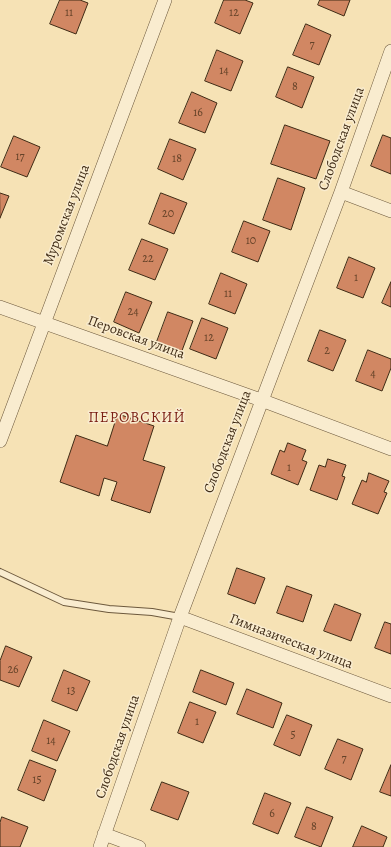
<!DOCTYPE html>
<html>
<head>
<meta charset="utf-8">
<style>
  body { margin:0 }
  canvas { display:block; background:#f6e2b5 }
</style>
</head>
<body>
<canvas width="391" height="847"></canvas>
<script>
const g = document.querySelector('canvas').getContext('2d');
g.lineJoin = 'round';
function fill(path, color) { g.fillStyle = color; g.fill(path, 'evenodd'); }
function stroke(path, color, width, dash) { g.strokeStyle = color; g.lineWidth = width; g.lineCap = dash ? 'butt' : 'round'; g.setLineDash(dash || []); g.stroke(path); }
function write(font, color, halo, rows, align = 'center') {
  g.font = font + ' Alegreya,serif'; g.lineWidth = 3; g.setLineDash([]); g.textBaseline = 'middle'; g.strokeStyle = halo; g.fillStyle = color; for (const [text, x, y, turn = 0] of rows) {
    g.save(); g.translate(x, y); g.rotate((+turn || 0) * Math.PI / 180); g.textAlign = isNaN(turn) ? turn : align; if (halo) g.strokeText(text, 0, 0); g.fillText(text, 0, 0); g.restore();
  }
}
const building = new Path2D(`
  M60,0H80L88,3L76,34L50,24Z
  M224,0H245L253,3L240,34L215,23Z
  M320,0H350L344,16L318,5Z
  M306,24L331,35L319,65L293,55Z
  M217,50L243,61L231,91L205,81Z
  M288,67L314,77L302,108L276,97Z
  M192,92L217,103L205,133L179,123Z
  M285,125L330,141L316,179L271,164Z
  M383,135L391,138V174L371,166Z
  M14,136L40,147L27,177L1,167Z
  M170,139L196,149L183,180L158,169Z
  M278,178L305,188L291,230L263,220Z
  M0,193L9,196L0,218Z
  M161,193L187,203L174,234L149,224Z
  M244,221L270,231L258,262L232,252Z
  M142,239L168,249L155,280L129,270Z
  M349,257L375,268L363,298L337,288Z
  M221,273L247,284L235,314L209,304Z
  M391,282V307L382,303Z
  M126,292L152,302L139,333L114,322Z
  M168,312L193,321L180,356L155,347Z
  M202,318L228,328L216,359L190,349Z
  M320,330L346,340L333,371L308,361Z
  M368,350L391,359V368L382,391L356,381Z
  M118,414L154,426L143,460L165,467L150,513L111,500L117,482L104,478L99,496L60,482L76,435L107,446Z
  M288,443L306,450L302,460L307,462L298,485L271,474L280,450L284,452Z
  M328,459L346,465L342,476L345,477L337,500L310,490L319,465L325,467Z
  M369,473L389,481L384,492L387,493L378,514L352,504L362,480L366,482Z
  M237,568L265,578L255,604L228,594Z
  M287,586L312,595L303,622L277,613Z
  M335,604L361,614L351,641L324,631Z
  M385,622L391,624V654L375,648Z
  M6,646L32,657L19,687L0,680V661Z
  M64,670L90,681L77,711L52,701Z
  M201,670L234,683L226,705L193,692Z
  M247,689L282,703L273,728L237,714Z
  M190,702L216,712L203,743L178,733Z
  M287,715L312,725L300,756L274,745Z
  M44,720L70,731L57,761L32,751Z
  M338,739L363,749L351,780L325,769Z
  M30,760L56,770L44,801L18,790Z
  M391,765V796L380,792Z
  M162,782L189,792L178,820L151,810Z
  M265,793L291,803L278,834L253,824Z
  M307,807L333,817L321,847L295,837Z
  M2,817L28,827L20,847H0V823Z
  M362,826L387,837L383,847H353Z`);
const service = new Path2D(`
  M0,572L64,602L109,609L152,612L180,617`);
const minor = new Path2D(`
  M341,192L391,211
  M0,307L261,400L391,449
  M0,441L165,0
  M180,617L391,696
  M104,834L139,847
  M100,847L180,617L341,192L391,51`);
const numberNames = [
  ["11",69,13],
  ["12",234,13],
  ["7",312,45],
  ["14",224,71],
  ["8",295,87],
  ["16",198,113],
  ["17",20,157],
  ["18",177,159],
  ["20",168,214],
  ["10",251,241],
  ["22",148,259],
  ["1",356,278],
  ["11",228,294],
  ["24",133,312],
  ["12",209,338],
  ["2",327,351],
  ["4",373,374],
  ["1",289,468],
  ["26",13,670],
  ["13",71,691],
  ["1",197,722],
  ["5",293,735],
  ["14",51,741],
  ["7",344,759],
  ["15",37,780],
  ["6",272,814],
  ["8",314,827]
];
const streetNames = [
  ["Слободская улица",342,139,-70],
  ["Муромская улица",67,215,-69],
  ["Перовская улица",136,338,20],
  ["Слободская улица",228,442,-69],
  ["Гимназическая улица",291,642,21],
  ["Слободская улица",118,747,-71]
];
const neighbourhoodNames = [
  ["ПЕРОВСКИЙ",137,418]
];
fill(building, '#d18763');
stroke(building, '#3f2b15', 1);
stroke(service, '#6d593d', 8);
stroke(minor, '#6d593d', 14);
stroke(service, '#f9eccf', 6);
stroke(minor, '#f9eccf', 13);
write('12px', '#644228', null, numberNames);
write('14px', '#3f2b15', '#f9eccf', streetNames);
g.letterSpacing = '1px';
write('15px', '#7a1f14', '#f9eccf', neighbourhoodNames);
g.letterSpacing = '0px';
</script>
</body>
</html>
